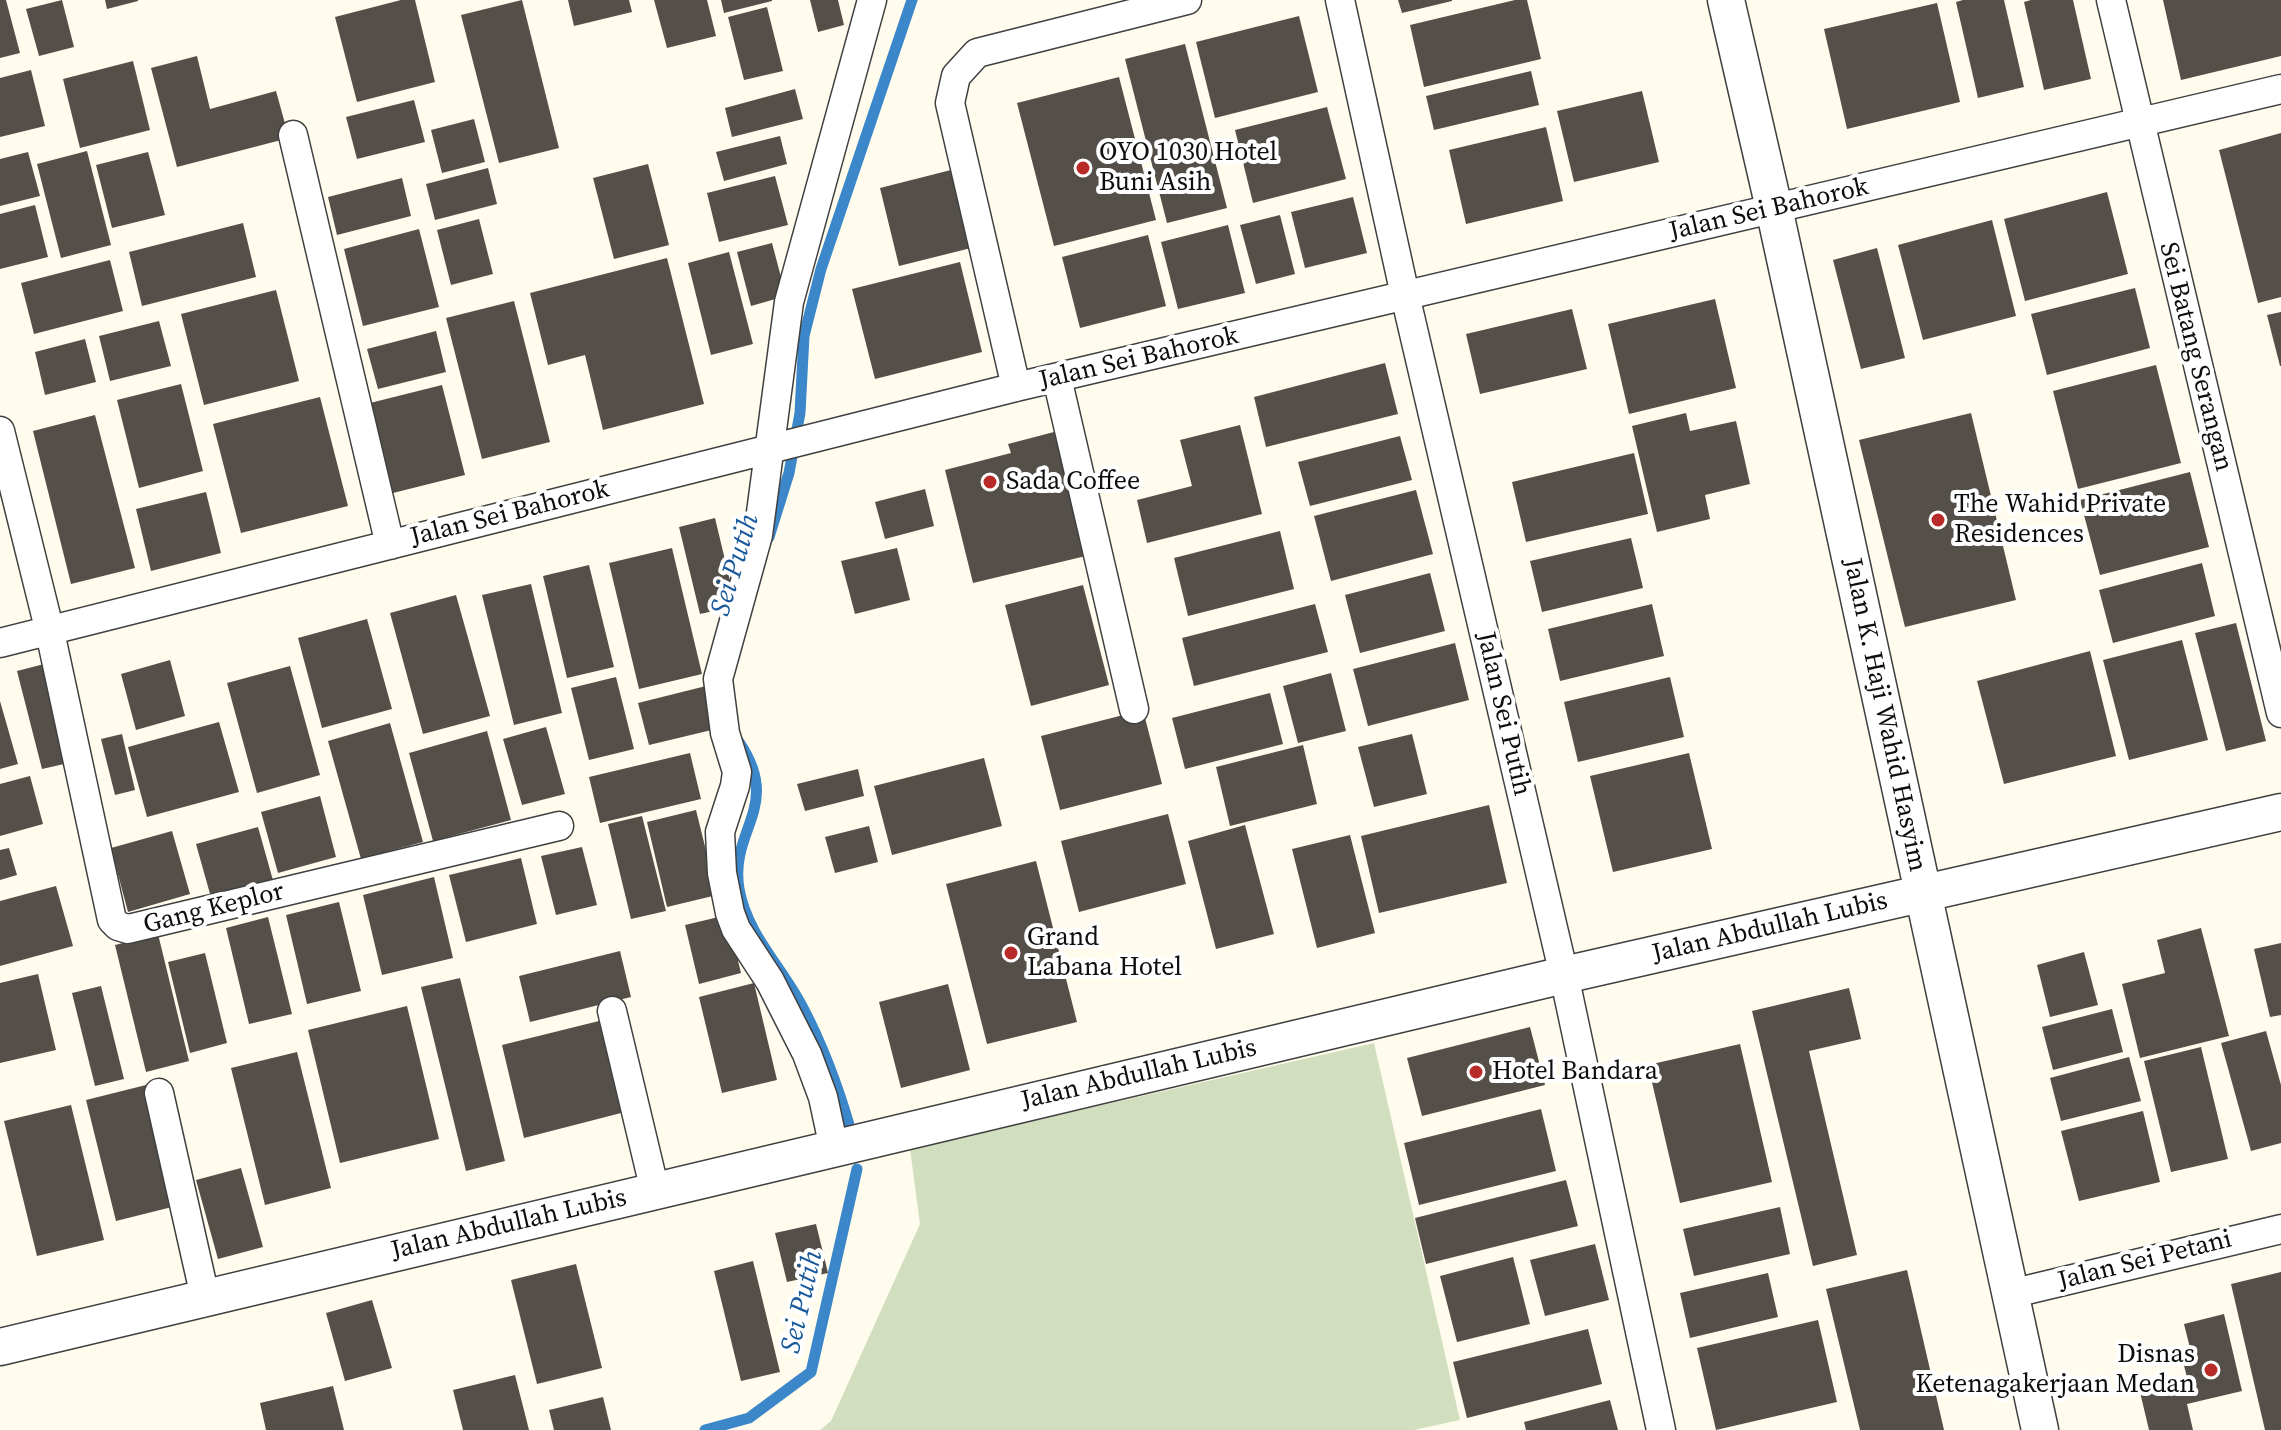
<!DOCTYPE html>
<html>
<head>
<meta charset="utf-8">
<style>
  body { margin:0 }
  canvas { display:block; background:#fffced }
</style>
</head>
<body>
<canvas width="2281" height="1430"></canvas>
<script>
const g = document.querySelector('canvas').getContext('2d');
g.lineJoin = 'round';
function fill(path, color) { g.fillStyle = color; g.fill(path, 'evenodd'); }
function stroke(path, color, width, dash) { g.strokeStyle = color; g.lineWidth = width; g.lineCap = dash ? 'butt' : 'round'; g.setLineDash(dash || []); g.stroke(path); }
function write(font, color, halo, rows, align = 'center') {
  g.font = font + ' "Source Serif 4",serif'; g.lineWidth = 8; g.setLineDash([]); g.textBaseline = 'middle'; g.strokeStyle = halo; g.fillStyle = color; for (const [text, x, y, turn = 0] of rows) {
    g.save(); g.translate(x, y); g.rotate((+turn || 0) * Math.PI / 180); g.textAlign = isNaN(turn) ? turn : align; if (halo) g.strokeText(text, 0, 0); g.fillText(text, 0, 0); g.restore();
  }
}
const cemetery = new Path2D(`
  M1374,1043L1460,1420L1414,1430H820L831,1421L920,1224L910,1149Z`);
const stream = new Path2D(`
  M769,537L789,473L800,413L804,336L821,269L912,0
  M739,742C783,807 729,829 739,889C747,935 783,968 803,1008C823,1046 838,1087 850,1128
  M705,1430L749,1418L811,1372L857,1169`);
const building = new Path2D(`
  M0,0H6L20,53L0,58Z
  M62,0L74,47L39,56L26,9Z
  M105,0H138V1L107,9Z
  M401,0H415L435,82L357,102L335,17Z
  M522,0L559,148L499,163L461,15Z
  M568,0H629L632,12L574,26Z
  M654,0H707L716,36L667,48Z
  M721,0H772V1L724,13Z
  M810,0H838L844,25L818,32Z
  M1398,0H1452V1L1402,13Z
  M1515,0H1527L1541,59L1424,87L1410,25Z
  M1963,0H2004L2024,87L1978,98L1956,2Z
  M2031,0H2073L2091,79L2044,90L2024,2Z
  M2163,0H2281V56L2181,80Z
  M1937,3L1960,102L1847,129L1824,29Z
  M767,7L783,71L744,80L728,17Z
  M1299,16L1318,92L1215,118L1196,42Z
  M1185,44L1227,208L1167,223L1125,59Z
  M197,56L210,109L276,91L289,138L177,167L151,68Z
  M133,61L150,130L80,148L63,79Z
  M31,70L45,126L0,137V78Z
  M1531,71L1539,105L1434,130L1426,96Z
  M1119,77L1156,220L1054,246L1017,103Z
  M795,89L803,119L732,137L725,108Z
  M1642,91L1659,162L1574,182L1557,111Z
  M414,100L425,142L357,159L346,117Z
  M1327,107L1346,179L1253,203L1235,130Z
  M474,119L485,162L442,173L431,130Z
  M1546,127L1563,201L1466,224L1449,150Z
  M2281,133V297L2258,303L2219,150Z
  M780,136L787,164L724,181L716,152Z
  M87,151L111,245L61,258L37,164Z
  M28,152L40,196L0,206V159Z
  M148,152L165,215L112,228L96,165Z
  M648,164L669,245L614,259L593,178Z
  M488,168L497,204L435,220L426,184Z
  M951,170L971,248L899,266L880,188Z
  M775,176L788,225L719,242L707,193Z
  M402,178L411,216L337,235L328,197Z
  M2107,192L2128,274L2025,301L2004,219Z
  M1353,197L1367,253L1305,268L1291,212Z
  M35,205L48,257L0,269V214Z
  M1280,215L1295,274L1256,284L1240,225Z
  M479,219L493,274L451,285L437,230Z
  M1992,220L2016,316L1923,340L1898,245Z
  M243,223L256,277L142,306L129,252Z
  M1228,225L1245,293L1178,309L1161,242Z
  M419,229L439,307L363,326L344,249Z
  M1148,235L1166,306L1080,328L1062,257Z
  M772,243L786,296L751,306L737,252Z
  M1877,248L1905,358L1861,369L1833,260Z
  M729,252L753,344L711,355L688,263Z
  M667,258L704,404L603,430L585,355L548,365L530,293Z
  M110,260L123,311L34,334L21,283Z
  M960,262L982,352L875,379L852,289Z
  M2135,288L2150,348L2047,375L2031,314Z
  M276,290L299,381L204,405L181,314Z
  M1715,299L1736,388L1629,414L1608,324Z
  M514,301L550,442L482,459L446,318Z
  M1572,309L1587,369L1480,394L1466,334Z
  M2281,312V366H2280L2267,315Z
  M159,321L171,366L110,381L99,336Z
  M436,331L446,372L378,389L367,349Z
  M85,339L96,382L45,395L35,352Z
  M1385,363L1398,414L1266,447L1254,397Z
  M2156,365L2181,463L2078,489L2053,391Z
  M181,384L203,471L139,488L117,400Z
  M442,385L465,475L393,493L370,403Z
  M320,397L348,506L241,533L213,424Z
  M1686,413L1690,431L1736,421L1750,484L1705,495L1710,519L1657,532L1632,426Z
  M1971,413L2016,600L1905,627L1859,440Z
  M95,415L135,568L71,584L33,431Z
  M1240,425L1262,514L1147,543L1137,500L1192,486L1180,440Z
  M1054,432L1076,517L1090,555L973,583L945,470L1011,453L1008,444Z
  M1400,436L1412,480L1310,506L1298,462Z
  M1634,453L1648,514L1526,542L1512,482Z
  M2190,472L2209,547L2100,575L2080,500Z
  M925,489L934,526L885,539L875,502Z
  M1416,490L1433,554L1331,581L1314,516Z
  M206,492L221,553L151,571L136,509Z
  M715,518L736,606L700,614L679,527Z
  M1280,531L1294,589L1188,616L1174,558Z
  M1631,538L1643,588L1542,612L1530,561Z
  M672,548L702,674L639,689L609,563Z
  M897,548L910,600L855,614L841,561Z
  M2202,563L2215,616L2113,643L2099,590Z
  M589,565L614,667L567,678L543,576Z
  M1430,573L1445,631L1360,653L1345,595Z
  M531,584L562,713L514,725L482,595Z
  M1083,585L1109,685L1031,706L1005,605Z
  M456,595L490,716L423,734L390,613Z
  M1315,604L1328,652L1194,686L1182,638Z
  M1652,604L1664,656L1560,681L1548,629Z
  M367,619L392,709L322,728L298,638Z
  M2236,623L2266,741L2226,751L2195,633Z
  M2182,640L2208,740L2129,760L2103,660Z
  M1455,643L1469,700L1368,726L1353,669Z
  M2090,651L2116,756L2004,784L1977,681Z
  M170,660L185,716L136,730L121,674Z
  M48,663L73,762L42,769L17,671Z
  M290,666L320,775L257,793L227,683Z
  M1331,673L1346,731L1298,743L1283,686Z
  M616,677L634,749L589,760L571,688Z
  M1670,677L1684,737L1578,762L1564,702Z
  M710,685L720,728L649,745L638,703Z
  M1270,693L1283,744L1185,769L1172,718Z
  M0,701L18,764L0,769Z
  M1143,710L1162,784L1060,810L1041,736Z
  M219,722L239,792L147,817L128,747Z
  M390,723L423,842L361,859L328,741Z
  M546,727L565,794L522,805L503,739Z
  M487,731L511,820L433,841L409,753Z
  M122,734L135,790L115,795L101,739Z
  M1412,734L1427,794L1374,807L1358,747Z
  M1303,745L1317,804L1230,826L1216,767Z
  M690,753L701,799L600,823L589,777Z
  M1689,753L1712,849L1613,872L1590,776Z
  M984,758L1002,826L892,855L874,786Z
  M858,769L864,796L805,811L797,784Z
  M30,776L43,824L0,836V784Z
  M320,796L336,857L278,873L261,812Z
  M1489,805L1507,883L1379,913L1361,836Z
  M696,810L717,895L667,907L647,822Z
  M1168,814L1186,884L1079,912L1061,841Z
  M642,816L666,911L631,919L608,824Z
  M1245,825L1274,934L1216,949L1188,841Z
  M869,826L878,862L835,873L825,837Z
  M258,827L274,884L212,901L196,844Z
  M172,831L190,894L128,912L111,848Z
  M1350,835L1375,933L1317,948L1292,849Z
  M582,847L597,905L556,915L541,856Z
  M9,848L17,875L0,880V850Z
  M521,858L537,924L466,942L449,875Z
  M1036,861L1077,1022L987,1044L946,884Z
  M434,877L453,958L382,975L363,895Z
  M56,886L73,946L0,966V901Z
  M339,902L361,991L307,1004L286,915Z
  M727,915L741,973L699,984L685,925Z
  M268,917L292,1014L249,1024L226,928Z
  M2201,928L2229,1036L2140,1058L2122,984L2165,973L2157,940Z
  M158,934L189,1061L146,1072L115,945Z
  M2281,943V1015L2270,1017L2254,949Z
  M620,951L631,997L530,1022L519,976Z
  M2084,952L2098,1005L2050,1017L2037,965Z
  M205,953L227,1043L190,1053L168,962Z
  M38,974L56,1050L0,1063V983Z
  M460,978L505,1161L466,1171L421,987Z
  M754,983L777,1080L722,1093L699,997Z
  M948,984L970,1070L901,1088L879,1002Z
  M101,986L124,1079L95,1086L72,993Z
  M1849,988L1861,1039L1809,1051L1857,1255L1813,1266L1752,1011Z
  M407,1006L439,1139L340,1163L308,1030Z
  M2112,1009L2123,1052L2053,1070L2042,1027Z
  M599,1021L621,1113L524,1138L502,1045Z
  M1530,1027L1545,1085L1422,1116L1407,1058Z
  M2266,1031L2281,1085V1143L2251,1151L2221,1043Z
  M1740,1044L1772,1182L1680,1203L1648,1065Z
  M2201,1047L2228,1159L2171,1172L2144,1061Z
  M297,1052L331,1188L265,1205L231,1068Z
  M2129,1057L2141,1101L2061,1121L2050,1078Z
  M150,1084L180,1205L116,1221L86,1100Z
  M71,1105L104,1240L37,1256L4,1121Z
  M1541,1109L1556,1171L1419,1205L1404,1143Z
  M2143,1111L2160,1182L2079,1201L2061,1131Z
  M241,1168L263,1247L218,1259L196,1180Z
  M1566,1180L1578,1226L1426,1264L1415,1218Z
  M1780,1207L1790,1254L1694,1276L1683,1229Z
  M816,1224L828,1273L787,1282L775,1233Z
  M1595,1244L1609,1300L1545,1316L1530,1260Z
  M1513,1257L1530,1324L1457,1342L1440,1276Z
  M753,1261L780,1372L741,1381L714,1271Z
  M576,1264L602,1368L537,1384L511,1280Z
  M1907,1270L1944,1430H1860L1826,1289Z
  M2281,1272V1430H2265L2231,1284Z
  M1768,1273L1778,1317L1690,1338L1680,1293Z
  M372,1300L392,1368L345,1381L326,1313Z
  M2224,1314L2242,1391L2187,1404L2193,1430H2149L2139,1388L2187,1377L2183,1362L2193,1360L2184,1324Z
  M1818,1320L1837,1402L1716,1430L1697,1348Z
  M1588,1329L1602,1384L1467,1418L1453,1362Z
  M515,1375L529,1430H463L453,1390Z
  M333,1386L344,1430H266L260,1403Z
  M603,1397L611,1430H554L549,1410Z
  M1610,1400L1618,1430H1526L1524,1422Z`);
const minor = new Path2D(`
  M1340,0L1405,295L1564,975L1661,1430
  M2111,0L2281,713
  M293,135L390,545
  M1057,378L1134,709
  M1016,387L950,103L956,76L977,53L1187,0
  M0,431L50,632L112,920L118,926L128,929L559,826
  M0,643L1016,387L2281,89
  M612,1011L655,1191
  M159,1093L205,1297
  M834,1148L823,1097L807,1054L770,981L736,929L730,913L722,873L720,832L735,786L737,772L725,733L718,679L758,535L789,302L872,0
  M2010,1294L2281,1229`);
const tertiary = new Path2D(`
  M1726,0L1774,208L2040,1430
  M0,1347L1564,975L2281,812`);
const markers = [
  [1083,168,8,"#b92b28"],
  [990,482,8,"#b92b28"],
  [1938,520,8,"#b92b28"],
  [1011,953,8,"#b92b28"],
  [1476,1072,8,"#b92b28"],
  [2211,1370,8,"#b92b28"]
];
const poiNames = [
  ["OYO 1030 Hotel",1099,153],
  ["Buni Asih",1099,183],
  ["Sada Coffee",1006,482],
  ["The Wahid Private",1954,505],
  ["Residences",1954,535],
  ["Grand",1027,938],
  ["Labana Hotel",1027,968],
  ["Hotel Bandara",1492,1072],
  ["Disnas",2195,1355,"right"],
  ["Ketenagakerjaan Medan",2195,1385,"right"]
];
const streetNames = [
  ["Jalan Sei Bahorok",1769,210,-13],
  ["Sei Batang Serangan",2195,357,76],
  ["Jalan Sei Bahorok",1139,359,-13],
  ["Jalan Sei Bahorok",510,514,-14],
  ["Jalan Sei Putih",1503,714,77],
  ["Jalan K. Haji Wahid Hasyim",1884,715,78],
  ["Gang Keplor",214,909,-14],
  ["Jalan Abdullah Lubis",1770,928,-13],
  ["Jalan Abdullah Lubis",1139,1075,-13],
  ["Jalan Abdullah Lubis",509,1225,-13],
  ["Jalan Sei Petani",2145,1261,-14]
];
const waterNames = [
  ["Sei Putih",736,565,-73],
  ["Sei Putih",803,1302,-77]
];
fill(cemetery, '#d2dfbf');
stroke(stream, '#3b87ca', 11);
fill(building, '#554f49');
stroke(minor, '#404040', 31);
stroke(tertiary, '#404040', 39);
stroke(minor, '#fff', 28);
stroke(tertiary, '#fff', 36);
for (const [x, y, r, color] of markers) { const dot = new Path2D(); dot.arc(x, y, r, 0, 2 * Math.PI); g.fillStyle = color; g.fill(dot); stroke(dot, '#fff', 3); }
write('26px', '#0d0d0d', '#fff', poiNames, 'left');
write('26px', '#0d0d0d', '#fff', streetNames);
write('italic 28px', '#19599b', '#fff', waterNames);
</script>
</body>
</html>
